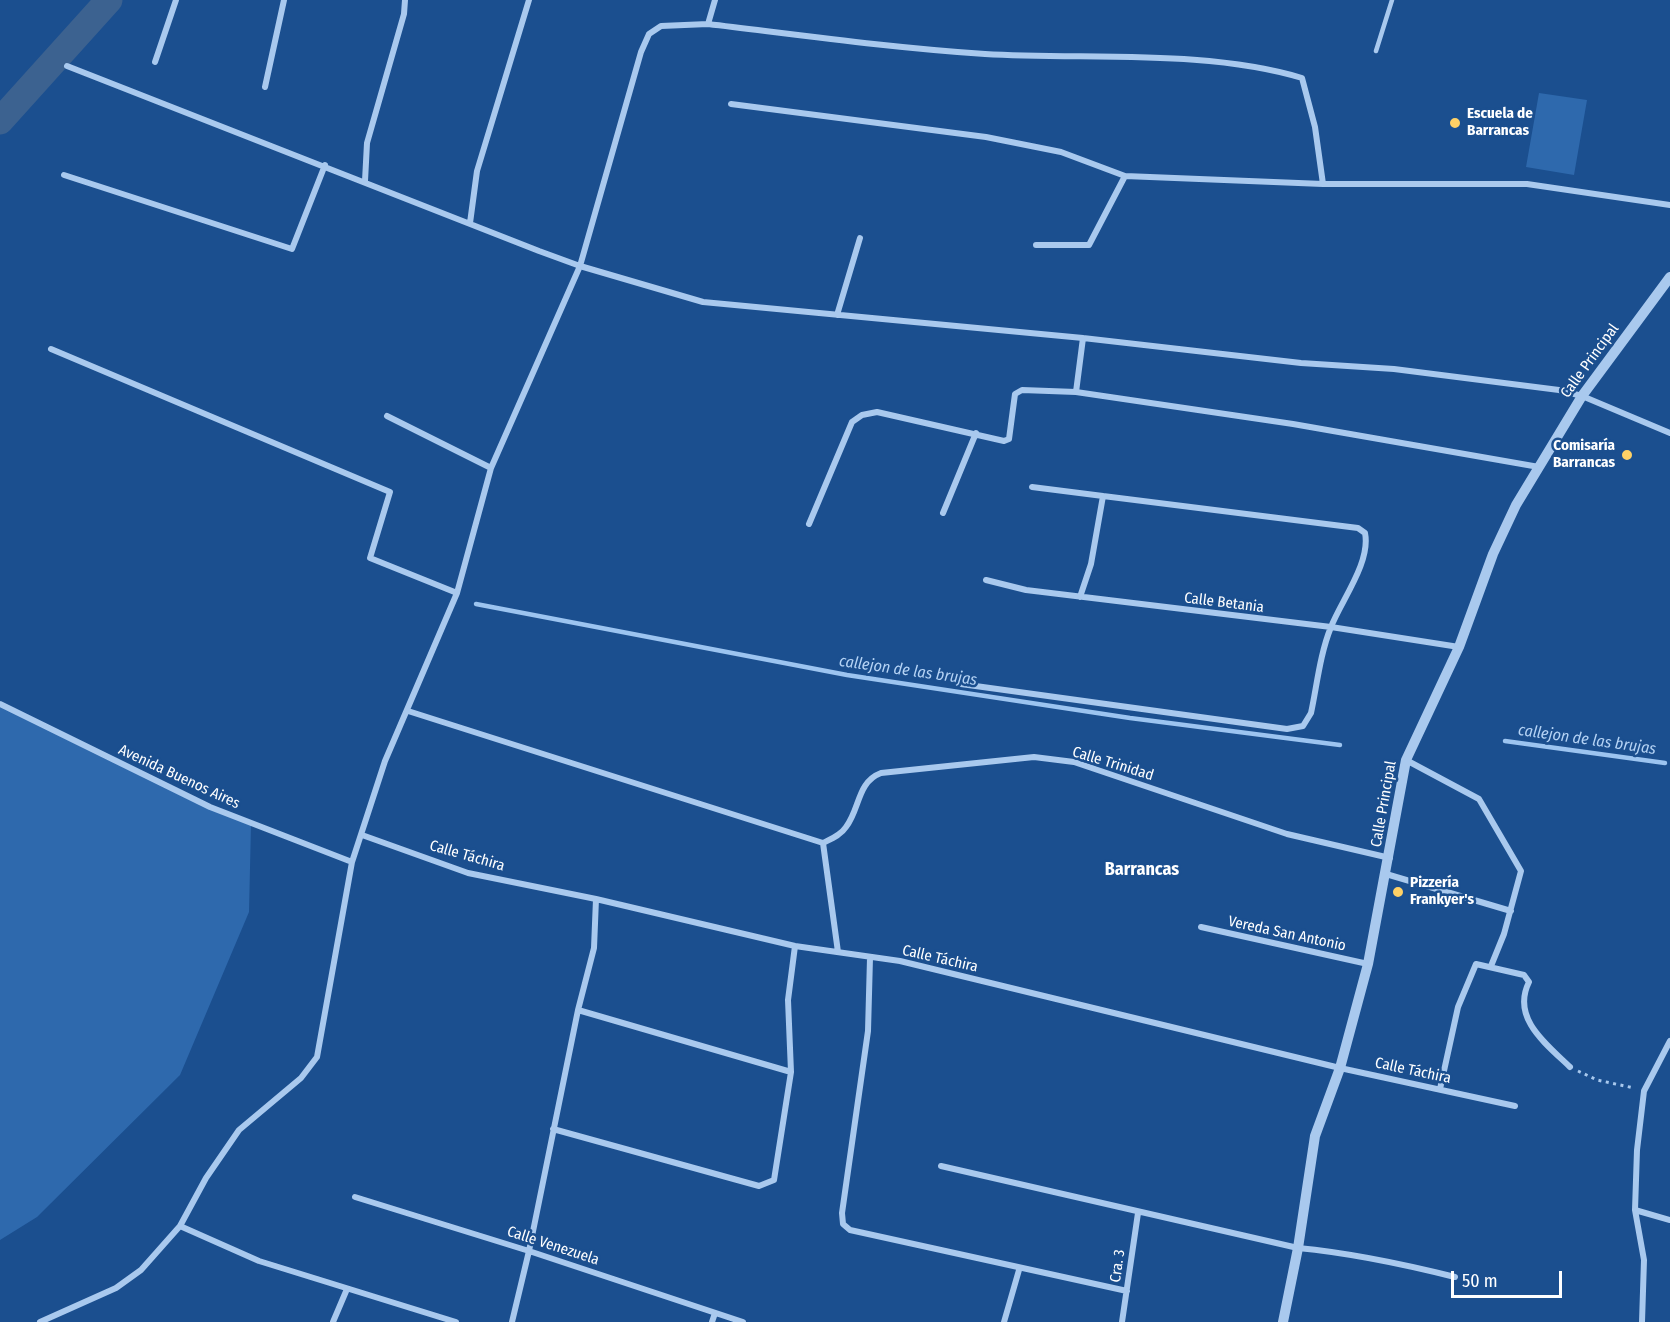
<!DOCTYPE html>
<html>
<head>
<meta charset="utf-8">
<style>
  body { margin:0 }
  #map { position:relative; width:1670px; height:1322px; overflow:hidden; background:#1b4f8f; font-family:"Fira Sans Condensed",sans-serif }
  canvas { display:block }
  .scale { position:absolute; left:1451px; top:1271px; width:111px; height:27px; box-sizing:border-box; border:3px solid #fff; border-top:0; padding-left:8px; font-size:18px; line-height:21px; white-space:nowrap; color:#fff; -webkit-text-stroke:4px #1b4f8f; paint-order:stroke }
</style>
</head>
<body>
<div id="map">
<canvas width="1670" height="1322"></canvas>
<div class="scale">50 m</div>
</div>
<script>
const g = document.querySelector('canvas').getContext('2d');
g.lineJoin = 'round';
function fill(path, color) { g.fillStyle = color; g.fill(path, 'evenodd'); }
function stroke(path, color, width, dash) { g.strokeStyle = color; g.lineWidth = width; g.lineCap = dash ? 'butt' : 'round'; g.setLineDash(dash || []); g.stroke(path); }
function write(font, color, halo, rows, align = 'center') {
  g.font = font + ' "Fira Sans Condensed",sans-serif'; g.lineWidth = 5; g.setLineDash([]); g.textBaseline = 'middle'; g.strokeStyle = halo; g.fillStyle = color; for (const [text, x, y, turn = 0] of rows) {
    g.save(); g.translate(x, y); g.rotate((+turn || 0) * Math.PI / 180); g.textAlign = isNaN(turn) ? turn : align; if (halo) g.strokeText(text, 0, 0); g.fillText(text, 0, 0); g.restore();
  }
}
const green = new Path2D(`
  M1539,93L1587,100L1574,175L1526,167Z
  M0,704L251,824L249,912L180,1075L37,1217L0,1240Z`);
const stream = new Path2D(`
  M476,604L847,675L1130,718L1340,745
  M1505,741L1665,763`);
const river = new Path2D(`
  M0,121L109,0`);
const path = new Path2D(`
  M1578,1071L1597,1080L1634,1088`);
const service = new Path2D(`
  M1376,51L1392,0`);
const minor = new Path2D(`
  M708,24C800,35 893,48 985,54C1087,60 1205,49 1302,78L1315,127L1323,184
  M155,62L176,0
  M67,66L539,251L580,266L703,302L1083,338L1301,363L1394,369L1559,390L1582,396L1670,433
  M265,87L284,0
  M731,104L986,137L1061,152L1125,176
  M64,175L292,249L325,165
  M365,181L367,143L404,14L405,0
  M470,223L477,171L529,0
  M1036,245H1089L1125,176L1323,184H1527L1670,205
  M837,315L860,238
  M51,349L390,492L370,558L457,593
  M1076,392L1083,338
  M387,416L491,468
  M1032,487L1103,496
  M943,513L976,433
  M809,524L852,422L862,415L877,412L1004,441L1009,439L1015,394L1022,390L1076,392L1293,424L1539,467
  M986,580L1026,590L1331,627L1459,647
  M961,684L1287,729L1303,726L1311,713C1317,685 1320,654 1331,627C1341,601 1371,562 1365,533L1358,528L1103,496L1091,564L1080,597
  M0,704L210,807L352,862
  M408,711L823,843L838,952
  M1406,760L1479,799L1521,871L1504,934L1491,966
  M362,835L468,873L596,899L795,946L900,961L1340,1068L1515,1106
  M823,843C831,839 841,835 846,827C860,809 857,782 881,773L1034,757L1074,762L1287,834L1390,858
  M1386,874L1511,911
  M1201,927L1368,964
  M870,958L868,1031L842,1213L843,1224L850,1230L1127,1291
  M578,1010L791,1072
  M1440,1089L1458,1007L1476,964L1524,975L1529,982C1511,1018 1546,1044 1570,1067
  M553,1129L759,1186L774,1180L791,1072L788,1000L795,946
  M941,1166L1298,1248C1351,1253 1403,1264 1455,1277
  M355,1197L529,1251L743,1322
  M1635,1210L1670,1220
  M180,1226L259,1261L456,1322
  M40,1322L116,1288L141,1270L180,1226L206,1178L239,1130L301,1078L317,1057L352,862L385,761L457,593L491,468L580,266L641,52L649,34L661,26L708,24L715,0
  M333,1322L347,1289
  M512,1322L529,1251L578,1010L594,948L596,899
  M712,1322L715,1313
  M1004,1322L1019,1270
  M1122,1322L1138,1213
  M1642,1322L1644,1260L1635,1210L1637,1150L1644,1091L1670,1041`);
const tertiary = new Path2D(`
  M1283,1322L1298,1248L1315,1136L1340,1068L1368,964L1406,760L1459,647L1493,554L1516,505L1582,396L1670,277`);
const markers = [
  [1455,123,6,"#ffd166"],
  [1627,455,6,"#ffd166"],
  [1398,892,6,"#ffd166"]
];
const poiNames = [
  ["Escuela de",1467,114],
  ["Barrancas",1467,131],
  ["Comisaría",1615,446,"right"],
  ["Barrancas",1615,463,"right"],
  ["Pizzería",1410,883],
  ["Frankyer's",1410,900]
];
const streetNames = [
  ["Calle Principal",1590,361,-54],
  ["Calle Betania",1224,603,7],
  ["Calle Trinidad",1113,764,17],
  ["Avenida Buenos Aires",179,777,25],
  ["Calle Principal",1384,804,-80],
  ["Calle Táchira",467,856,16],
  ["Vereda San Antonio",1287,934,12],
  ["Calle Táchira",940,959,13],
  ["Calle Táchira",1413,1071,12],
  ["Calle Venezuela",553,1246,18],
  ["Cra. 3",1118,1266,-82]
];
const waterNames = [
  ["callejon de las brujas",908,671,8],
  ["callejon de las brujas",1587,740,8]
];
const quarterNames = [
  ["Barrancas",1142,870]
];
fill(green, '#2e69ad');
stroke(stream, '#9cc4f0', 4.5);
stroke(river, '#3c6290', 27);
stroke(path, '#a9c9ee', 3, [3, 4.5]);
stroke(service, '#a9c9ee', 4.5);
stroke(minor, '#a9c9ee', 6);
stroke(tertiary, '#a9c9ee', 10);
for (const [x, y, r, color] of markers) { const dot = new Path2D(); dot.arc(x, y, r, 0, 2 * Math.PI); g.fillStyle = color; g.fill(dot); stroke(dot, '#1b4f8f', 2); }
write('bold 15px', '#fff', '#1b4f8f', poiNames, 'left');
write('15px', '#fff', '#1b4f8f', streetNames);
write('italic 16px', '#b5d3f5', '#1b4f8f', waterNames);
write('bold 18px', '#fff', '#1b4f8f', quarterNames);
</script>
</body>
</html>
